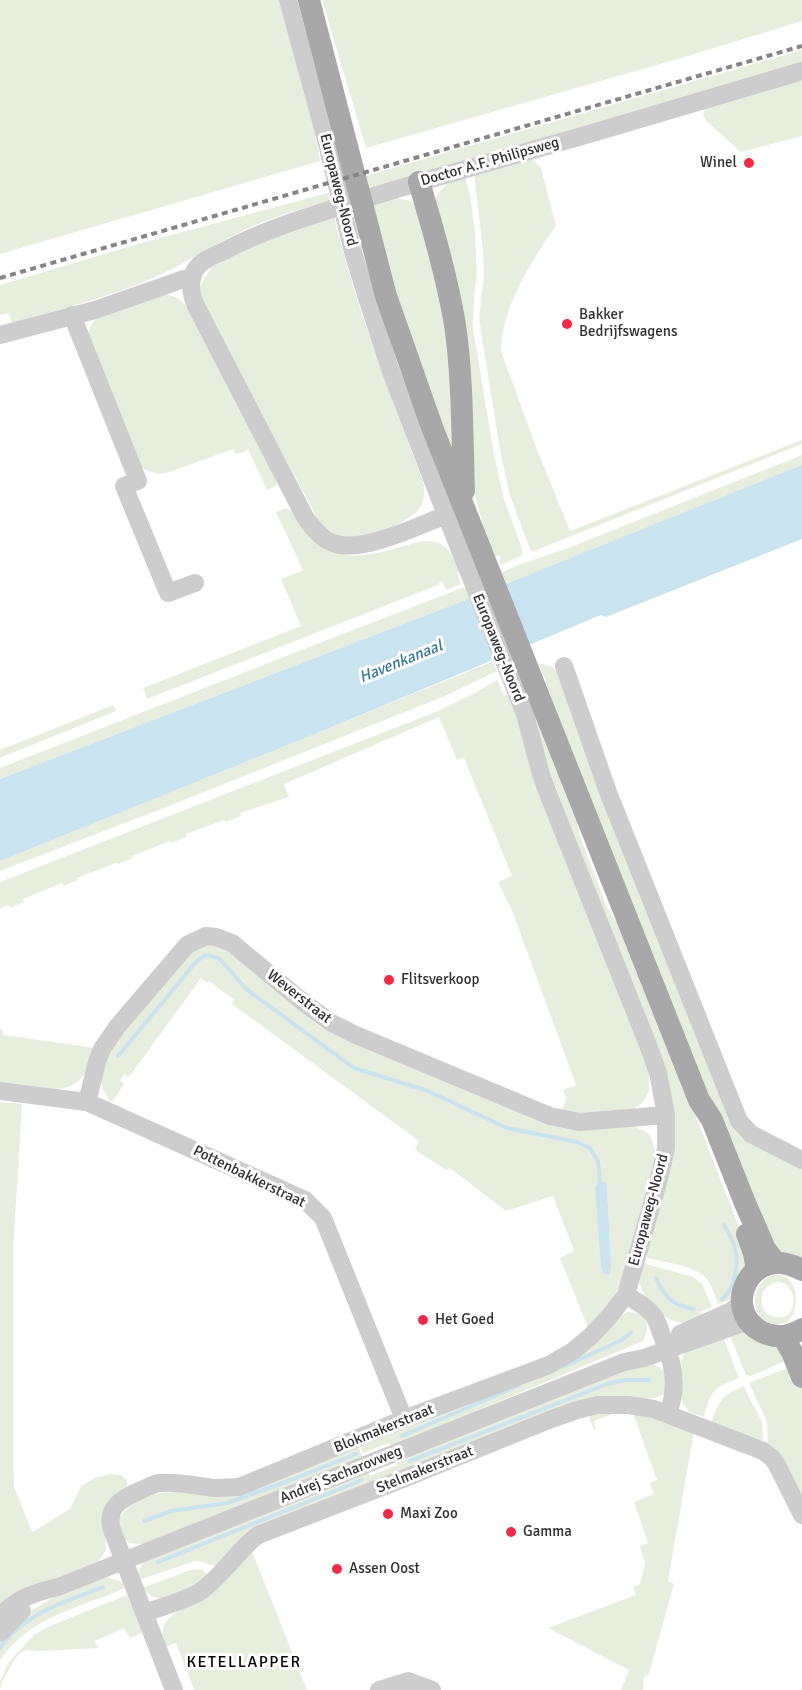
<!DOCTYPE html>
<html>
<head>
<meta charset="utf-8">
<style>
  body { margin:0 }
  canvas { display:block; background:#fff }
</style>
</head>
<body>
<canvas width="802" height="1690"></canvas>
<script>
const g = document.querySelector('canvas').getContext('2d');
g.lineJoin = 'round';
function fill(path, color) { g.fillStyle = color; g.fill(path, 'evenodd'); }
function stroke(path, color, width, dash) { g.strokeStyle = color; g.lineWidth = width; g.lineCap = dash ? 'butt' : 'round'; g.setLineDash(dash || []); g.stroke(path); }
function write(font, color, halo, rows, align = 'center') {
  g.font = font + ' Signika,sans-serif'; g.lineWidth = 6; g.setLineDash([]); g.textBaseline = 'middle'; g.strokeStyle = halo; g.fillStyle = color; for (const [text, x, y, turn = 0] of rows) {
    g.save(); g.translate(x, y); g.rotate((+turn || 0) * Math.PI / 180); g.textAlign = isNaN(turn) ? turn : align; if (halo) g.strokeText(text, 0, 0); g.fillText(text, 0, 0); g.restore();
  }
}
const green = new Path2D(`
  M0,0H279L315,133L320,161L0,254Z
  M322,0H802V21L685,57L366,148Z
  M802,50V63L473,158L369,191L365,176Z
  M802,80V136L741,152L705,120L703,115L705,108Z
  M526,159L533,160L541,168L556,226C533,257 500,312 501,351L536,447L570,531L802,440V444L539,549L533,552L530,549L510,496L506,479L499,444L479,318L484,275L483,251L474,174Z
  M465,176L470,196L475,233L477,273L474,297L473,328L494,455L504,499L522,549V555L501,565L499,561L501,560L499,555L492,558L472,484L434,205C440,185 448,183 465,176Z
  M328,193L330,201C295,210 260,221 228,238C202,252 178,267 151,279C106,298 59,310 12,323L9,313L0,315V285L134,245Z
  M397,198L410,201L417,207L441,280L458,467L405,325L373,204Z
  M334,216C356,308 391,396 424,484C425,493 424,503 418,510C408,522 366,541 351,539C338,537 328,531 319,521L225,346L201,299L200,290L202,282L212,267L271,237Z
  M162,294C174,295 180,298 187,307L277,480L276,486L267,490L248,449L244,452L236,454L233,449L170,472L158,474L140,468L88,335L90,327L96,318Z
  M802,455V465L504,585L500,573L516,566L568,548Z
  M286,508L293,512C306,525 319,540 334,551C352,564 402,546 422,541C445,540 452,551 459,571L457,573L461,584L446,590L442,580L438,585L147,699L143,688L301,626L281,579L303,570L276,512Z
  M467,586L471,598L0,779V768L322,642Z
  M493,661L497,671L445,696L174,804L0,871V861L315,734Z
  M539,663L552,667L561,675L727,1112L802,1168V1263L781,1254L764,1236L577,770Z
  M497,680L504,696L509,694L649,1072V1091L643,1102L634,1109L578,1113L562,1111L566,1098L563,1090L576,1085L513,913L498,882L512,876L464,758L457,760L439,717L284,784L289,797L240,813L241,816L226,822L224,820L186,834V837L172,843L170,841L132,856L131,859L118,864L116,863L77,878L78,880L64,886L62,883L23,899L24,902L10,908L8,905L0,909V882L438,711L475,693Z
  M529,690L572,799L581,839L607,907L627,939L746,1245L748,1262L731,1302L729,1300L718,1304C715,1296 712,1285 706,1278C695,1266 664,1262 648,1258L646,1254L674,1126L543,751Z
  M113,705L116,711L0,758V750Z
  M212,944L226,947L319,1026L332,1033L544,1122L634,1126L649,1134L652,1140L655,1150L652,1176L621,1283L614,1297L588,1328L560,1258L574,1251L553,1196L506,1211L450,1168L446,1170L415,1150L419,1141L232,1004L234,1000L209,981L207,983L201,978L129,1077L124,1074L120,1081L124,1084L113,1101H110L103,1090L101,1080L111,1046L188,954L204,945ZM599,1182H603L607,1186L611,1272L595,1187Z
  M0,1027L4,1035L95,1048C87,1070 84,1086 58,1089L0,1082Z
  M0,1102L22,1104L13,1251V1455L14,1486L32,1532L70,1509L81,1486L95,1478L110,1474L121,1475L127,1481V1487L117,1493L103,1514L106,1550L99,1561L49,1581L0,1609Z
  M643,1263L693,1277L702,1284L712,1307L700,1312L702,1317C694,1320 686,1324 678,1322C662,1320 638,1294 639,1277C639,1273 641,1268 643,1263Z
  M773,1275C802,1270 802,1320 782,1324C752,1329 744,1286 773,1275ZM777,1282C802,1282 799,1331 767,1314C757,1302 761,1286 777,1282Z
  M627,1312C646,1313 652,1324 643,1341L391,1447L389,1443L363,1453L360,1445L559,1366L621,1315Z
  M743,1332L772,1340L785,1361L751,1376L746,1375L730,1336Z
  M724,1339L739,1378C713,1388 711,1390 704,1417L690,1412L684,1405L681,1397L683,1380L681,1361L684,1354L690,1349Z
  M651,1364L660,1367L667,1375L665,1393C653,1404 624,1396 608,1396L253,1530L217,1566C209,1566 204,1561 195,1561L138,1580C137,1572 139,1569 144,1562L368,1472L370,1476L397,1465L396,1460L635,1366Z
  M788,1368L802,1386V1497L784,1460L768,1445L767,1422L749,1383Z
  M744,1386L747,1393L762,1422L763,1438L761,1441L712,1423V1420C721,1397 722,1396 744,1386Z
  M621,1410L648,1414L694,1431L668,1581L674,1584L649,1674L644,1677L643,1690H621L629,1670L548,1628L636,1595L633,1587L640,1584L645,1563L640,1546L648,1543L634,1502L654,1494L650,1483L657,1480L633,1413L621,1411L594,1421L596,1429L594,1430L589,1418L592,1413Z
  M358,1446L363,1458L144,1545L129,1543L121,1536L119,1519C134,1496 157,1491 183,1492Z
  M252,1551L307,1690H194L176,1643L165,1647C153,1609 193,1610 213,1593C227,1581 239,1565 252,1551Z
  M198,1569L203,1570L207,1576L198,1586L161,1599L151,1596L142,1588L191,1570Z
  M105,1577L118,1580L124,1584V1588C113,1594 100,1598 89,1602C51,1617 25,1626 0,1660V1640L19,1619L42,1604L55,1597Z
  M127,1595L143,1632L130,1638L124,1628L95,1641L98,1648L40,1651L27,1650L21,1652L15,1659L3,1680L0,1690V1681L9,1662L34,1635L50,1626Z`);
const water = new Path2D(`
  M802,465V539L606,617L601,615L315,734L0,861V779L471,598Z
  M599,1182H605L607,1186L611,1267L609,1275L603,1273L601,1267L595,1187Z`);
const stream = new Path2D(`
  M118,1056L196,962L205,955L211,956L220,959L246,989L354,1068L428,1091L507,1128L577,1142L590,1148L598,1161L600,1182
  M656,1278C665,1298 672,1305 694,1309
  M722,1299C735,1290 739,1263 735,1248C733,1240 728,1232 724,1225
  M563,1367L620,1341L631,1333
  M402,1436L520,1385
  M410,1461L607,1384L625,1380H649
  M144,1521L171,1511L227,1503L291,1480L356,1454
  M158,1562L362,1480
  M0,1648C23,1614 66,1601 103,1587`);
const minor = new Path2D(`
  M72,315L138,481L124,486L168,593L195,583
  M0,335L95,310L184,279H192
  M446,515C418,526 361,554 333,543C321,539 312,527 305,517L196,306C190,293 188,275 200,264C207,258 216,255 224,251C267,228 314,215 361,200C442,175 524,153 606,129C671,110 736,90 802,71
  M564,666L608,792L739,1121L751,1134L802,1160
  M0,1091L87,1102L305,1200L323,1218L404,1419
  M87,1102L97,1062L102,1049L117,1027L187,945L206,936L216,937L232,943L303,1002L330,1022L356,1035L550,1116L579,1122L666,1115
  M626,1295C636,1301 649,1308 655,1318C658,1323 660,1330 662,1336C673,1362 679,1385 668,1413
  M680,1334L731,1311L742,1303
  M144,1613C159,1608 190,1599 201,1591C223,1575 237,1551 258,1535L400,1480L549,1420L577,1410L597,1405H628L654,1409L763,1451L772,1458L777,1465L802,1515
  M0,1616C18,1598 33,1593 58,1587L624,1362L644,1358L740,1324H751
  M0,1633L22,1611
  M174,1690L112,1530C105,1507 123,1498 141,1490C147,1488 153,1484 159,1483C177,1481 197,1486 215,1488C223,1488 231,1487 239,1487L404,1419L549,1365L573,1351L591,1336L608,1318L626,1295L659,1179L666,1148V1115L658,1073L650,1050L549,796L541,774L525,714L446,515L390,369L367,298L353,252L326,140L288,0
  M379,1690L408,1681L432,1690`);
const major = new Path2D(`
  M309,0L386,296L432,427L699,1100L712,1120L745,1203L765,1249L775,1262
  M419,182C433,229 447,277 455,325C463,380 462,436 464,491
  M747,1234L754,1253L757,1270
  M802,1270C751,1241 719,1310 762,1332C776,1339 789,1337 802,1329
  M783,1337L792,1352L802,1377`);
const rail = new Path2D(`
  M0,278L802,46`);
const markers = [
  [749,163,6,"#f02a48"],
  [567,324,6,"#f02a48"],
  [389,980,6,"#f02a48"],
  [423,1320,6,"#f02a48"],
  [388,1514,6,"#f02a48"],
  [511,1532,6,"#f02a48"],
  [337,1569,6,"#f02a48"]
];
const streetNames = [
  ["Doctor A.F. Philipsweg",490,162,-16],
  ["Europaweg-Noord",338,190,76],
  ["Europaweg-Noord",498,648,68],
  ["Weverstraat",299,997,38],
  ["Pottenbakkerstraat",249,1177,26],
  ["Europaweg-Noord",649,1210,-75],
  ["Blokmakerstraat",384,1429,-22],
  ["Stelmakerstraat",425,1470,-22],
  ["Andrej Sacharovweg",341,1475,-22]
];
const poiNames = [
  ["Winel",737,163,"right"],
  ["Bakker",579,315],
  ["Bedrijfswagens",579,332],
  ["Flitsverkoop",401,980],
  ["Het Goed",435,1320],
  ["Maxi Zoo",400,1514],
  ["Gamma",523,1532],
  ["Assen Oost",349,1569]
];
const waterNames = [
  ["Havenkanaal",401,662,-22]
];
const neighbourhoodNames = [
  ["KETELLAPPER",244,1663]
];
fill(green, '#e8eede');
fill(water, '#c9e3ef');
stroke(stream, '#c9e3ef', 4);
stroke(minor, '#cdcdcd', 18);
stroke(major, '#a8a8a8', 22);
stroke(rail, '#858585', 4, [6, 4.5]);
for (const [x, y, r, color] of markers) { const dot = new Path2D(); dot.arc(x, y, r, 0, 2 * Math.PI); g.fillStyle = color; g.fill(dot); stroke(dot, '#fff', 2); }
write('15px', '#303030', '#fff', streetNames);
write('15px', '#303030', '#fff', poiNames, 'left');
write('italic 16px', '#387b98', '#fff', waterNames);
g.letterSpacing = '1.5px';
write('16px', '#000', '#fff', neighbourhoodNames);
g.letterSpacing = '0px';
</script>
</body>
</html>
